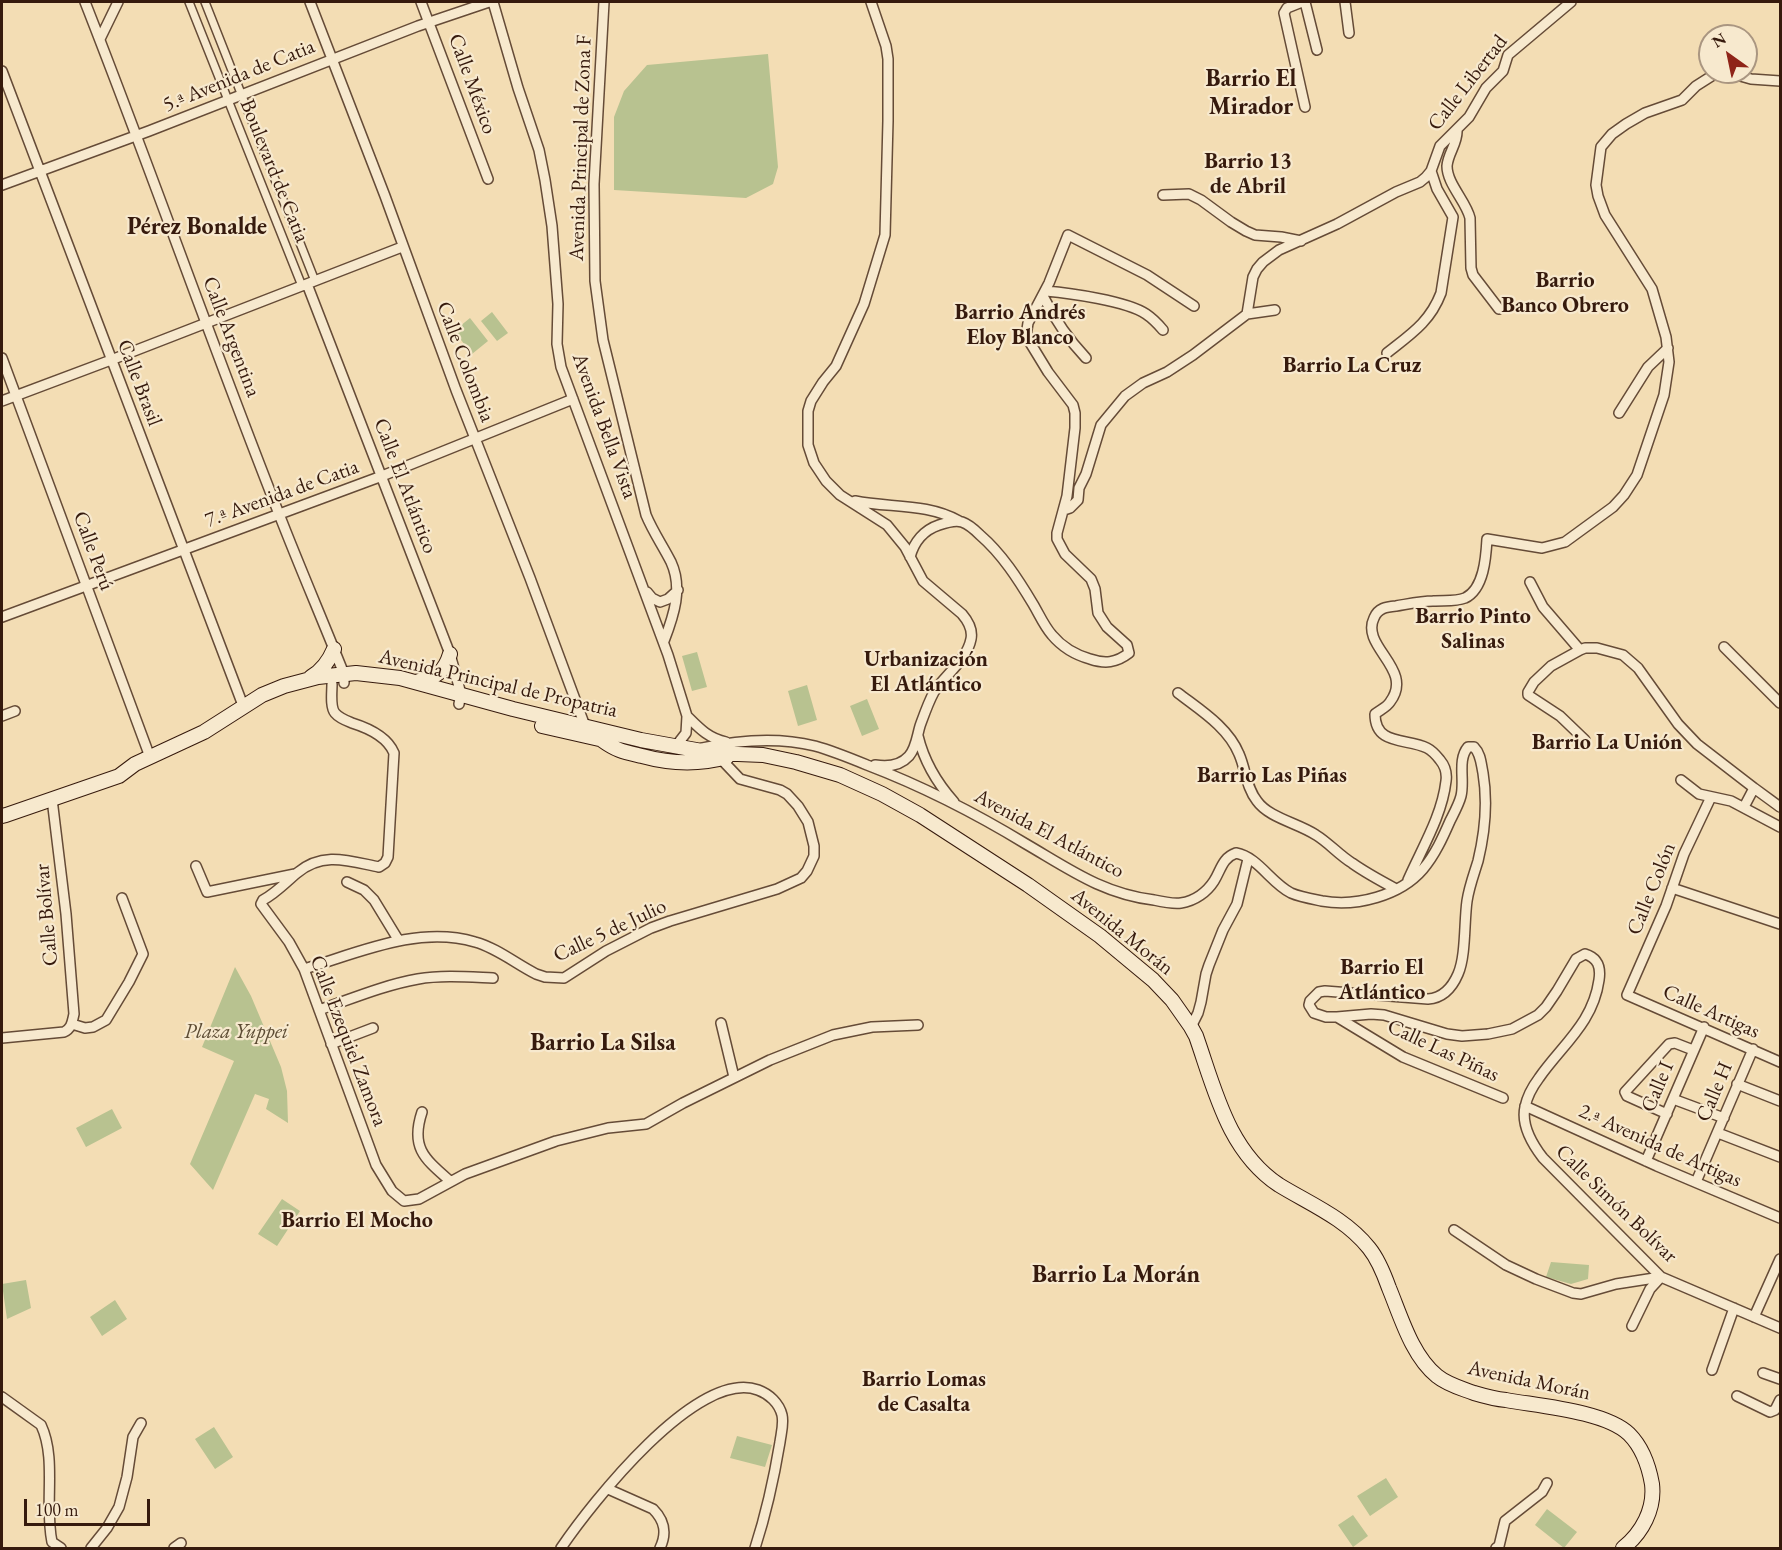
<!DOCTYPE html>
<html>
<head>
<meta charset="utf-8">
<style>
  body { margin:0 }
  #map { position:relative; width:1782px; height:1550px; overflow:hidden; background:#f3ddb4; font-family:"EB Garamond",serif }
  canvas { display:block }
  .frame { position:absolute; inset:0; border:3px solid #361a0d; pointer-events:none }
  .north { position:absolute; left:1698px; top:24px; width:60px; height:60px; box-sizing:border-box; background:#f7e9ce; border:2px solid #aa9681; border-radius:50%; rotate:327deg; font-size:16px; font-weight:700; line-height:24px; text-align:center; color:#361a0d }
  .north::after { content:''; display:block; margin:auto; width:21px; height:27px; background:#8f2418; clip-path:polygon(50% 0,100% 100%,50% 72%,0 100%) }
  .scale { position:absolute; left:24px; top:1499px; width:126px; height:27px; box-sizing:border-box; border:3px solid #361a0d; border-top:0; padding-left:8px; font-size:18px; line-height:21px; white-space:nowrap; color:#361a0d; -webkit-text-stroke:4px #f7e9ce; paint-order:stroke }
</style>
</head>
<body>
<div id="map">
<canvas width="1782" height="1550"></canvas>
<div class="frame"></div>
<div class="north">N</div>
<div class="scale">100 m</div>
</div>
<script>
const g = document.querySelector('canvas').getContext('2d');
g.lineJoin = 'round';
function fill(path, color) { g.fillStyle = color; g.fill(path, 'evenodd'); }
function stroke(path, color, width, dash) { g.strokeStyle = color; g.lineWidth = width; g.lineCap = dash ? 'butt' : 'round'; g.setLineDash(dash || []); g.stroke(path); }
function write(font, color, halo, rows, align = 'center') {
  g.font = font + ' "EB Garamond",serif'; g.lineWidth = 4.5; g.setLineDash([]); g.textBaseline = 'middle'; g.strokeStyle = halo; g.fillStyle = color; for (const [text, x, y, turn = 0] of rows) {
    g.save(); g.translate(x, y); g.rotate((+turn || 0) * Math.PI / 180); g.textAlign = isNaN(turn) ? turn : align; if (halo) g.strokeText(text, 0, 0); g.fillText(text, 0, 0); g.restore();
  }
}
const green = new Path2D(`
  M768,54L778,167L773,184L746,198L614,190V117L624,91L647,65Z
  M492,312L508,333L497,341L481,321Z
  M470,318L488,341L472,354L454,331Z
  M697,652L707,687L692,691L682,656Z
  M807,685L817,720L798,726L788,691Z
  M867,699L879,729L862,736L850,706Z
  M235,967L251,996L281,1067L287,1091L288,1123L266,1109L269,1099L255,1094L213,1190L190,1164L234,1061L202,1047Z
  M112,1109L122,1128L86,1147L76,1128Z
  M282,1199L300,1211L277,1246L258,1234Z
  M1551,1262L1589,1265L1588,1279L1571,1284L1546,1277Z
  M26,1280L31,1308L7,1319L2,1284Z
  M115,1300L127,1319L102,1336L90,1317Z
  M214,1427L233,1457L215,1469L195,1439Z
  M737,1436L772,1445L765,1467L730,1458Z
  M1386,1478L1398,1497L1370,1516L1357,1496Z
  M1547,1509L1577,1532L1564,1548L1535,1525Z
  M1353,1515L1368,1536L1353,1547L1338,1525Z`);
const pedestrian = new Path2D(`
  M189,2L302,286
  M205,2L315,281`);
const minor = new Path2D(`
  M85,2C152,172 212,345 279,514C300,568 323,621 344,674V683
  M310,2L385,196L456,390L530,578L585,726L584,730
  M421,2L488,179
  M493,2L518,88L539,150L545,180L552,226L558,304L557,344L561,367L668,655L687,716L686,733L676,746
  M604,2L594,184L595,281L603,340L646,515C653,532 663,546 671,562C683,588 674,615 664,641
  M871,2L886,46L888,59V121L885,235L864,304L836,366L823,382L811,401L808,411V445L814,463L826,481L840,495L887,525L905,547L923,581L962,614C968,621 973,629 971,639C967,660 945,675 934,692C928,703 924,715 920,726C917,736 916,748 909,756C900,766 887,767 875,765
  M1302,2L1287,8L1284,13L1305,107
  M1305,2L1317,50
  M1345,2L1349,33
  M100,39L118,2
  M2,71L244,708
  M1726,72L1751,79L1780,81
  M1457,130C1458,143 1448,153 1447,166C1447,184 1466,201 1470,218L1471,268L1473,275L1499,309
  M2,185L149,131L418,26L489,2
  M1163,195L1189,194L1201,200L1231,222L1246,231L1255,235L1281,237L1301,241
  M307,284L450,654L461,694L459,704
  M1046,291C1069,293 1127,301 1146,314C1152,318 1158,324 1163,330
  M1043,296C1055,320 1068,339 1086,358
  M1247,314L1253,277L1257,269L1263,262L1279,250L1337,224L1396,192L1420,182L1426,177L1431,171L1440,146L1469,117L1486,88L1503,71L1508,55L1571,2
  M1387,353C1411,334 1430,322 1441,293L1453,217L1437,189L1431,171
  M2,358L150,757
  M2,401L111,360L402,247
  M1619,413L1648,367L1668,348
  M855,501C890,508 927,503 959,521
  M1064,510L1070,508L1078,500L1079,488L1086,474L1101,425L1125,396L1143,383L1167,372L1193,355L1247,314L1275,310
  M910,557C914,542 924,530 939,525C945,523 956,520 962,522C968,524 975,530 980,535C1002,554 1018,579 1033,604C1039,614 1044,626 1052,635C1062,647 1076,655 1090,659C1105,664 1116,663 1129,653L1127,645L1107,627L1098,613L1095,589L1091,579L1065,554L1057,539V533L1067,496L1075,428V413L1073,405L1048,372L1026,336L1028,323L1049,283L1068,235L1147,275L1194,306
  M1530,582L1543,607L1580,650
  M647,592L652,598L660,602L668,599L678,590
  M2,617L382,476L573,399
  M1724,647L1780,703
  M332,684C332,692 330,707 335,713C339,718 347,721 352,723C368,728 387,736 394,753L388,857L385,863L379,867C349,861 323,851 297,873C285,883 276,893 263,900L261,904L289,942L304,969L376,1165L392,1191L404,1201L419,1199L465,1174L556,1141L608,1128L646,1124L683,1103L770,1060L833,1035L872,1027L918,1025
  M1178,693C1200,710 1228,727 1239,754C1246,770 1246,787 1257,801C1269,818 1298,823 1316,835C1329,843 1339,855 1352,863C1366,873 1381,881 1396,889
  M2,716L15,711
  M687,716C699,728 708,738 726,742
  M918,736C924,761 937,783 954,802
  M1585,740L1560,716L1528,695V692L1534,682L1551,666L1580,650L1585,648H1597L1623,655L1638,668L1678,724L1697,744L1754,788L1780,807
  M702,748C739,740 778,737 815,746C833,751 850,758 867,765C922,786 975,813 1026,844C1069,869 1103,894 1154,900C1163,902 1173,904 1181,903C1195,901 1207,892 1214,881C1221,870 1222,858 1236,853C1258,857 1271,883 1291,893C1300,897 1312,899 1322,901C1356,907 1400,896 1423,869C1435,855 1443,837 1450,821C1454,813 1459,804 1461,796C1465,780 1457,760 1468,747H1474C1481,754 1481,764 1483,773C1488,803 1485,832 1478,861C1474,874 1469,887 1467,901C1464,922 1466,956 1458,974C1452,988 1443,998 1428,999L1325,991L1319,992L1310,1001L1309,1005L1314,1013L1326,1017H1337L1371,1014L1384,1015L1447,1034L1462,1036L1488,1034L1512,1029L1538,1015L1546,1007L1557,991L1576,959L1585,954C1598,958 1601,967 1599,980C1593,1023 1562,1045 1539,1078C1533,1086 1527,1097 1525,1107C1521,1125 1533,1145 1543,1158L1661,1277L1780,1328
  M1681,780L1699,794L1731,801L1780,827
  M1711,797L1684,854L1666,906L1627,995L1780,1062
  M1744,807L1754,788
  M196,866L207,892L295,874
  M1408,880C1422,848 1442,816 1446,781C1447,774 1445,766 1440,760C1436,755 1433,751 1427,748C1407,738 1375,746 1375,714C1380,710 1387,707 1390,702C1415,669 1360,647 1374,618C1378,608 1386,607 1396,606C1408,604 1421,601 1433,601C1444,600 1455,602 1465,598C1484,589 1486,557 1487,539L1542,548L1565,542L1613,507L1624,495L1637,475L1664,395L1669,362L1666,337L1652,289L1605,215L1598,196L1596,185L1601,147L1612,134L1626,124L1645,113L1682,100L1696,86L1718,72
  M347,882L364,890L374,900L399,941
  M1672,888L1780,924
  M304,969C358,953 418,925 475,942C497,948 516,964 536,974L545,977L564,978L606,951L651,928L670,921L777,889L801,878L807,871L814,856V846L808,822L798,806L787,794L780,790L740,779L721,759
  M319,1010C351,999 384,985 418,979C442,975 468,977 493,978
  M1337,1017L1403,1057L1503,1098
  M721,1023L734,1077
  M72,1024L85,1028L93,1027L106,1020L129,982L143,954L122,898
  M1191,1027L1198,1013L1201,1002L1206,974L1209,965L1223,930L1237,904L1248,859
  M2,1038L64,1032C72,1028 72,1022 74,1014L66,914L52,799
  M331,1044L373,1028
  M1737,1084L1780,1101
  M1673,1099L1724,1118
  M1525,1106L1657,1166L1780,1218
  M422,1112C410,1148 425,1159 450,1181
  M1667,1114L1627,1096L1625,1092L1669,1044L1675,1043L1693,1050
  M1718,1133L1780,1157
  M1646,1161L1704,1027
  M1696,1182L1753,1049
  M1454,1230L1506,1265L1536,1279L1573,1293L1581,1294L1616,1284L1661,1277
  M1754,1317L1780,1259
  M1632,1326L1650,1289L1661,1277
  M1712,1370L1734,1308
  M1763,1373L1780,1379
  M1737,1396L1770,1412L1775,1410L1780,1400
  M2,1397L41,1425C57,1459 44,1504 52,1542L61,1548
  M608,1489L653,1509C665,1521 667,1533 660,1548
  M91,1548L107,1528L119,1507L127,1477L133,1437L141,1423
  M174,1548L181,1543
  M561,1548C591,1504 697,1368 758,1390C769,1394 779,1403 782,1415C784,1424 781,1434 780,1442C774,1478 766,1514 755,1548
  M1496,1548L1499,1546L1505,1521L1542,1492L1547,1483`);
const secondary = new Path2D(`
  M311,677C323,670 329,661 334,649
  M419,681C436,678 445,671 450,654
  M542,726L608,741
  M602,740C617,751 625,752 642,756C671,764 698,765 727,757
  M2,816L6,815L119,776L135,764L204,732L262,695L284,686L318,677L356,673L400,678L513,709L641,740L713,753L763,755L796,762L840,775L882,794L920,815L1028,885L1100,936L1153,980L1172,1000L1191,1027L1196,1036C1215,1090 1228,1151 1279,1185C1310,1204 1345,1218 1369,1248C1378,1259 1384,1274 1389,1288C1401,1317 1412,1356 1437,1376C1448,1385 1461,1388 1474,1393C1484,1396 1495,1399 1506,1400C1539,1406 1605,1411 1629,1434C1642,1447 1649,1467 1652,1484C1655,1509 1642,1533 1623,1548`);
const streetNames = [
  ["5.ª Avenida de Catia",239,76,-22],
  ["Calle Libertad",1468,83,-52],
  ["Calle México",472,84,70],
  ["Avenida Principal de Zona F",581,148,-88],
  ["Boulevard de Catia",274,171,68],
  ["Calle Argentina",231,337,69],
  ["Calle Colombia",465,362,69],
  ["Calle Brasil",139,383,69],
  ["Avenida Bella Vista",604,426,70],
  ["Calle El Atlántico",405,486,69],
  ["7.ª Avenida de Catia",282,494,-20],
  ["Calle Perú",93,551,70],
  ["Avenida Principal de Propatria",498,684,13],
  ["Avenida El Atlántico",1049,834,28],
  ["Calle Colón",1652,889,-68],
  ["Calle Bolívar",47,915,-95],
  ["Calle 5 de Julio",610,931,-25],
  ["Avenida Morán",1122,932,39],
  ["Calle Artigas",1711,1012,24],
  ["Calle Ezequiel Zamora",348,1041,69],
  ["Calle Las Piñas",1443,1051,25],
  ["Calle I",1658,1087,-67],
  ["Calle H",1715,1092,-67],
  ["2.ª Avenida de Artigas",1660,1146,24],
  ["Calle Simón Bolívar",1616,1204,44],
  ["Avenida Morán",1529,1381,12]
];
const parkNames = [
  ["Plaza Yuppei",236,1032]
];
const neighbourhoodNames = [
  ["Barrio 13",1248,162],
  ["de Abril",1248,187],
  ["Barrio",1565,281],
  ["Banco Obrero",1565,306],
  ["Barrio Andrés",1020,313],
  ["Eloy Blanco",1020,338],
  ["Barrio La Cruz",1352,366],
  ["Barrio Pinto",1473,617],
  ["Salinas",1473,642],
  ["Urbanización",926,660],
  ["El Atlántico",926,685],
  ["Barrio La Unión",1607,743],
  ["Barrio Las Piñas",1272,776],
  ["Barrio El",1382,968],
  ["Atlántico",1382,993],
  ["Barrio El Mocho",357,1221],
  ["Barrio Lomas",924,1380],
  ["de Casalta",924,1405]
];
const quarterNames = [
  ["Barrio El",1251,79],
  ["Mirador",1251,107],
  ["Pérez Bonalde",197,227],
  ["Barrio La Silsa",603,1043],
  ["Barrio La Morán",1116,1275]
];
fill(green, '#b8c290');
stroke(pedestrian, '#654b37', 10);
stroke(minor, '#654b37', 12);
stroke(secondary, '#361a0d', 16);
stroke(pedestrian, '#f7e9ce', 7);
stroke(minor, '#f7e9ce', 9);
stroke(secondary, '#f7e9ce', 14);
write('21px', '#361a0d', '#f7e9ce', streetNames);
write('italic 21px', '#5d4c34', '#f7e9ce', parkNames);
write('bold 22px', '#361a0d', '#f7e9ce', neighbourhoodNames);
write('bold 24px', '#361a0d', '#f7e9ce', quarterNames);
</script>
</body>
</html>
